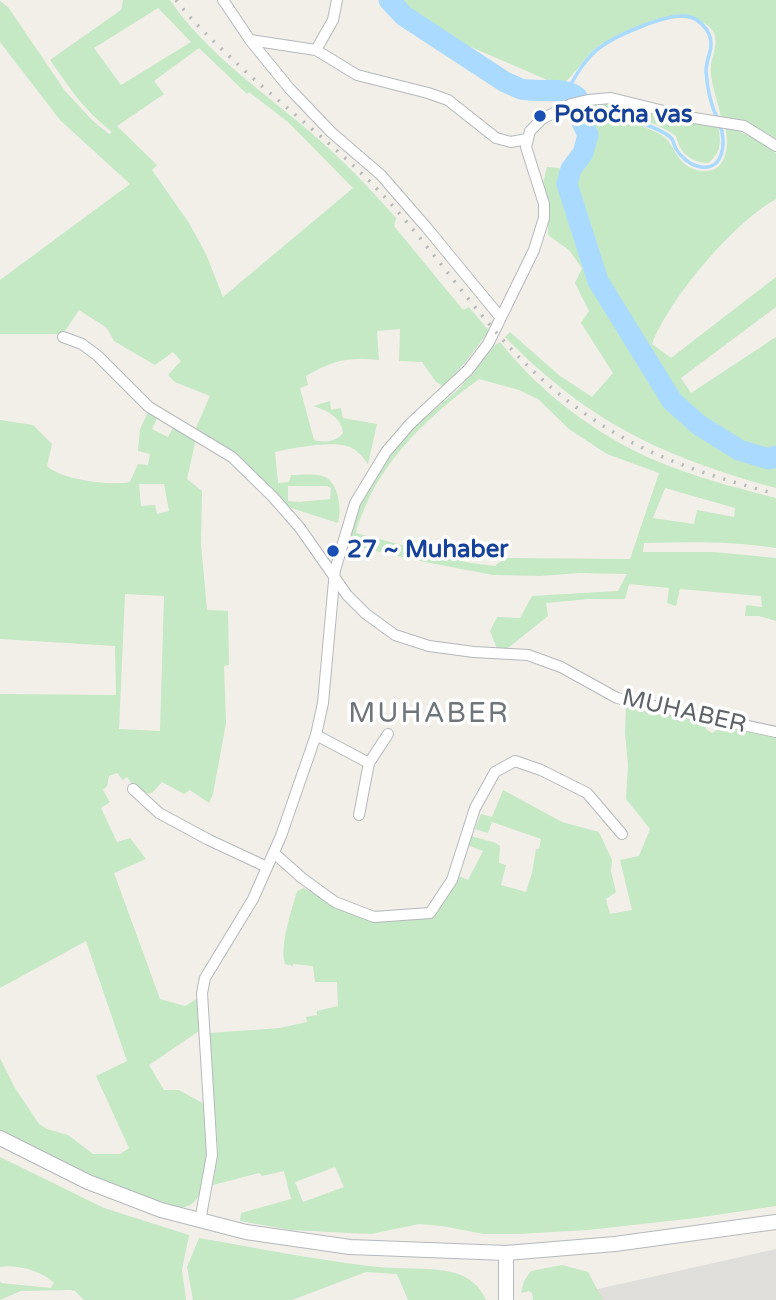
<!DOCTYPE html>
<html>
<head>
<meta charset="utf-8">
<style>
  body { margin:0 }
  canvas { display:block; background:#f1efe8 }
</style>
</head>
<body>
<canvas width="776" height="1300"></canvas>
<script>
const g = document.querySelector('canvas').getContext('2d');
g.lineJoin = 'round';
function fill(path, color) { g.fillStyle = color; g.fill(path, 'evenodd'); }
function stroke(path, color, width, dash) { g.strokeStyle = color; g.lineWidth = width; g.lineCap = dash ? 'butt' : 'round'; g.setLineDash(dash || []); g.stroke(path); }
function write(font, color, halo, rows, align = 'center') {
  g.font = font + ' "Varela Round",sans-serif'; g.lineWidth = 7; g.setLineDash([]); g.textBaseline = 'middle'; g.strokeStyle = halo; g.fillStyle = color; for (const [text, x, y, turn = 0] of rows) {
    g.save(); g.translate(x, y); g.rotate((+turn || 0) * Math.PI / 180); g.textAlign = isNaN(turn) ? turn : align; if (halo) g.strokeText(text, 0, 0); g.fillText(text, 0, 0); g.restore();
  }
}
const industrial = new Path2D(`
  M776,1249V1300H595L589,1291Z`);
const green = new Path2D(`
  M123,0H170C206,53 261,90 309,131C341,158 369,187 396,218L394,226L403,237L463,310L469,307L489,331L464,364L443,386L436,382L422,362L399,361L400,329L377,331L379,360C347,357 334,360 306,376L308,385L300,388L314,440C324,443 336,442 343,433C342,418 327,410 313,406L330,401L331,410L341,408L343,418L377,424L368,464C362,456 357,449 347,446C330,441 292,448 275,452L278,483L289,482L291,475C301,475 316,473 325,477C339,484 342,510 338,523L285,506L195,430L210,396L175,382L168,375L181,361L173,352L155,365L114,341L107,328L79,310L63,334H0V280L130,184L60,120L0,42V1L8,7L65,91L93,121L109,134L112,132C82,108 72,91 50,60L121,10ZM158,8L191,42L121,85L94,48ZM199,48L247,94L249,92L288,122L353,188L223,297L206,254L189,223L152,170L157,165L117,126L164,94L154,81ZM288,486H327L331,488L330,499L299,502L288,501Z
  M394,0H776V139C759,127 742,121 721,117C718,101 709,80 711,64C713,55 718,42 714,33C696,0 620,29 596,48C584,57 570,83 559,85L434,31Z
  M601,101L718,125C721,142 722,152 708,163C690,162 680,153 676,136C653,119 615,110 587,113L583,103Z
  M594,119C616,116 638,124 658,133C674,140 674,160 691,168C724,181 731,151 725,126L755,138L776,153V199C733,223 669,299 652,344L671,358L776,277V307L681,378L691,393L776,337V488C663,457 588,422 505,337L510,332L560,376L592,397L613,373L581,323L589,311L575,283L582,268L569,250L548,235V199L543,183L547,167L559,168L566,175L578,172L588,160L596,137L592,124Z
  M500,342C546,400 612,447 683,471C713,482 745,490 776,498V548C733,541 687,542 644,543L643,552H714L776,558V621L759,616H745L746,605L762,607L761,596L680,589L676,606L667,603L669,588L629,584L625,599H589L546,603L548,616L508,648L498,651L490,631L497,617L520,618L532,596L618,591L627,574L579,573L540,576L493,575L420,561L345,544L351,523L375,474L409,431L459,389L495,345ZM479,379L519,390L538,399L569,429L607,454L659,473L630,559L505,558L495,566L470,563L356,533C357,524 362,515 365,507C388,453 433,413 479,379ZM665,488L735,508L734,517L697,510L694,524L653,518Z
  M148,412L158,416L152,429L168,437L174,426L196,439L187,479L202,491L201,544L207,610L228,611L229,665L224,666L226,723L213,794L209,803L190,790L184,794L162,782L152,793L140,794L127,777L123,780L117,773L109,776L107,786L103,790L110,802L101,808L117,842L130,838L146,859L114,873L160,999L185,1006L198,998L199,1031L149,1065L164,1090H179L206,1105C207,1127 210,1183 196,1200C189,1208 180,1208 170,1207L86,1175L0,1132V1058L15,1088L39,1124L47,1129L68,1135L93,1154H120L129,1148L96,1076L127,1061L86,941L0,988V694L116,695L115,646L0,639V420L33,425L52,444L47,466C62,480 110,486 130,482L138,464L148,465L150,454L138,451L140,429ZM139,484H164L169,511L157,514L155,505L141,506ZM125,594L164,596L160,731L119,729Z
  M629,705L707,722L706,729L712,733L726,724L776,735V1206L696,1218L588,1230L518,1234H484L442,1226L419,1224L371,1234L291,1230L240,1221L241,1213L291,1199L284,1171L262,1176L259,1173L213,1185L218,1151L209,1033L280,1028L307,1022L306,1017L317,1015V1011L338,1006L337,982H315L313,966L293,964V966L285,964C279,947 292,909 297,891L304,888L344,910L361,915L426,910L441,896L449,872L468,880L483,851L459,842L471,836L496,843L500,846L499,863L506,865L501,885L526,892L532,873L536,849H539L541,839L492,822L488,833L475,829L481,814L492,817L503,790L562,822L599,832L612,860L611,871L616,892L606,899L610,914L632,910L620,860L639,856L650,829L626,799L628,765L625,733L626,708ZM335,1167L344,1187L303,1202L295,1182Z
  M0,1157L104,1208L189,1235L182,1270L186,1300H84L75,1291L70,1290L21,1291L0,1300V1281L1,1283L51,1288L54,1283C42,1271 17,1264 0,1267Z
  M199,1238C256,1248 312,1259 369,1266C397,1270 428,1266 455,1273C469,1277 480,1286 486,1300H408L397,1274L366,1272L292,1300H193L187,1267Z
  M562,1265L588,1272L603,1300H533L532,1293L529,1291L521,1293L524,1281L531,1271Z`);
const stream = new Path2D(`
  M567,91C576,75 585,59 599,48C615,36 670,11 690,17C698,19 706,27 709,34C715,47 706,58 706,71C707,86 711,105 717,118
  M585,124C589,122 595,116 599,115C612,112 663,128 672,139C674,142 674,146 676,149C680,156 689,164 697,166C723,174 727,143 720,125`);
const river = new Path2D(`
  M389,0L404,16L505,82C510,84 516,87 521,89C538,93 566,86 577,97L580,118L588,135L583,153L571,169L567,184L598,281L672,401L699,425L739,450L769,459L776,456`);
const minor = new Path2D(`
  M223,0L250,40L316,50L357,75L428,93L448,100L496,138L511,142L527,139
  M250,40L289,88L331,132L381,175L427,228L501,318
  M316,50L333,20L337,0
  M63,337L82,344L98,356L149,407L232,457L273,497L300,528L347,595L366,614L395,635L429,646L474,652L528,655L561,667L617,698L776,732
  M316,735L369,763L359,815
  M369,763L388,734
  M133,789L159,813L209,840L267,867
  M274,853L302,878L335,902L374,917L430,913L452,880L475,808L495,772L515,761L541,770L587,793L622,834
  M200,1221L212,1155L202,993L205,978L253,899L281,836L316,735L323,703L335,570L355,503L386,452L410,424L468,370L488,344L534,250L544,218V204L526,147L530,131L542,119L571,104L588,100L611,98L688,117L744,126L776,146`);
const tertiary = new Path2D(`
  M0,1138L88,1182L161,1210L246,1232L350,1247L506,1253L615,1244L776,1222
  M506,1253V1300`);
const rail = new Path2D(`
  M176,0C191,20 209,37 227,54C269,95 316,130 358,170C410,219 450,279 496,332C543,387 602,433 670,460C704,474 740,484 776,494`);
const markers = [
  [540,116,7,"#1a4fb4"],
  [333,551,7,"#1a4fb4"]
];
const transitNames = [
  ["Potočna vas",554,116],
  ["27 ~ Muhaber",347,551]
];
const streetNames = [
  ["MUHABER",684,712,13]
];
const quarterNames = [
  ["MUHABER",429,715]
];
fill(industrial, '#e0deda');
fill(green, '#c5e8c5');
stroke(stream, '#aadaff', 3.5);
stroke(river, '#aadaff', 21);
stroke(minor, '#b5b8bc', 12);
stroke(tertiary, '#b5b8bc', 16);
stroke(minor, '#fff', 10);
stroke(tertiary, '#fff', 14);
stroke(rail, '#b6b7b8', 3.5, [2, 9]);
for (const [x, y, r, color] of markers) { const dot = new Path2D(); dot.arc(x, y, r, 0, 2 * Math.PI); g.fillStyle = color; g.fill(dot); stroke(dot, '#fff', 2.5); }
write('bold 24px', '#164399', '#fff', transitNames, 'left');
write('24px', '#5f6368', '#fff', streetNames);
g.letterSpacing = '2px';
write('28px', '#70757a', '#fff', quarterNames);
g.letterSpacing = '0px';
</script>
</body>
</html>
